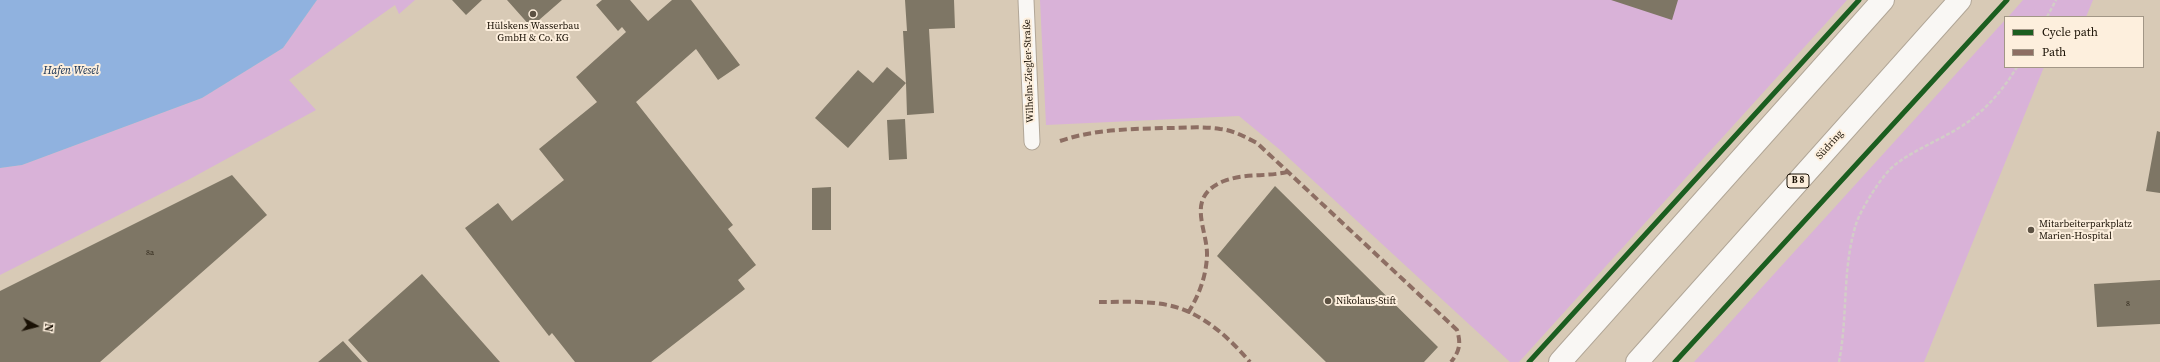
<!DOCTYPE html>
<html>
<head>
<meta charset="utf-8">
<style>
  body { margin:0 }
  #map { position:relative; width:2160px; height:362px; overflow:hidden; background:#d8cab6; font-family:"Source Serif 4",serif }
  canvas { display:block }
  .legend { position:absolute; left:2004px; top:16px; width:140px; height:52px; box-sizing:border-box; background:#fdefdd; border:1px solid #a29686; margin:0; padding:5px 7px; list-style:none; font-size:12px; color:#191004 }
  .legend li { display:flex; align-items:center; gap:8px; height:20px }
  .legend b { width:20px; border:1px solid #a29686 }
  .north { position:absolute; left:16px; top:306px; width:40px; height:40px; -webkit-text-stroke:3px #fdefdd; paint-order:stroke; rotate:97deg; font-size:11px; font-weight:700; line-height:16px; text-align:center; color:#191004 }
  .north::after { content:''; display:block; margin:auto; width:14px; height:18px; background:#191004; clip-path:polygon(50% 0,100% 100%,50% 72%,0 100%) }
</style>
</head>
<body>
<div id="map">
<canvas width="2160" height="362"></canvas>
<ul class="legend">
<li><b style="height:5px;background:#1b5e20"></b>Cycle path</li>
<li><b style="height:5px;background:#8d6e63"></b>Path</li>
</ul>
<div class="north">N</div>
</div>
<script>
const g = document.querySelector('canvas').getContext('2d');
g.lineJoin = 'round';
function fill(path, color) { g.fillStyle = color; g.fill(path, 'evenodd'); }
function stroke(path, color, width, dash) { g.strokeStyle = color; g.lineWidth = width; g.lineCap = dash ? 'butt' : 'round'; g.setLineDash(dash || []); g.stroke(path); }
function write(font, color, halo, rows, align = 'center') {
  g.font = font + ' "Source Serif 4",serif'; g.lineWidth = 4; g.setLineDash([]); g.textBaseline = 'middle'; g.strokeStyle = halo; g.fillStyle = color; for (const [text, x, y, turn = 0] of rows) {
    g.save(); g.translate(x, y); g.rotate((+turn || 0) * Math.PI / 180); g.textAlign = isNaN(turn) ? turn : align; if (halo) g.strokeText(text, 0, 0); g.fillText(text, 0, 0); g.restore();
  }
}
const green = new Path2D(`
  M317,0H415L399,14L395,5L289,80L316,110L188,180L0,275V168L22,165L202,98L283,48Z
  M1040,0H1847L1519,362H1510L1279,149L1239,116L1046,125Z
  M2023,0H2093L2086,17H2008Z
  M2005,20V67H2044L1924,362H1694Z`);
const water = new Path2D(`
  M0,0H317L283,48L202,98L22,165L0,168Z`);
const building = new Path2D(`
  M452,0H482L466,15Z
  M507,0H562L531,27Z
  M602,0H630L648,21L672,0H691L740,65L718,80L696,49L636,102L733,225L728,229L756,265L738,280L745,289L651,362H575L552,333L549,336L465,228L498,203L512,221L564,180L539,149L597,102L576,77L626,32L622,27L618,31L596,5Z
  M905,0H954L955,28L929,29L934,113L907,115L906,83L848,148L815,118L858,70L873,83L887,67L906,83L903,31H907Z
  M1611,0H1678L1672,20Z
  M905,119L907,159L889,160L887,120Z
  M2157,131L2160,132V193L2146,191Z
  M232,175L267,215L100,362H0V291Z
  M1275,186L1438,347L1424,362H1326L1217,256Z
  M831,187V230H812V188Z
  M422,274L500,362H368L348,340Z
  M2160,280V324L2097,327L2094,284Z
  M343,341L362,362H318Z`);
const path = new Path2D(`
  M2047,17L2056,0
  M1839,362C1848,316 1842,269 1856,224C1861,209 1883,173 1896,164C1916,149 1940,140 1962,126C1985,111 2003,90 2017,67`);
const lane = new Path2D(`
  M1026,0L1032,142`);
const primary = new Path2D(`
  M1560,362L1883,0
  M1637,362L1960,0`);
const quiet = new Path2D(`
  M1060,141C1095,129 1131,129 1167,128C1184,128 1202,126 1220,129C1233,130 1245,137 1257,143L1457,330C1461,343 1460,351 1451,362
  M1099,302C1125,302 1154,300 1179,308C1208,318 1231,340 1250,362
  M1188,313C1199,295 1206,277 1207,256C1208,229 1184,197 1224,181C1245,173 1266,177 1287,172`);
const cycleway = new Path2D(`
  M1529,362L1859,0
  M1675,362L2007,0`);
const markers = [
  [533,14,4,"#5c5142"],
  [2031,230,4,"#5c5142"],
  [1328,301,4,"#5c5142"]
];
const numberNames = [
  ["8a",150,253],
  ["8",2128,304]
];
const shields = [
  [1798,181,22]
];
const shieldNames = [
  ["B 8",1798,181]
];
const poiNames = [
  ["Hülskens Wasserbau",533,26,"center"],
  ["GmbH & Co. KG",533,38,"center"],
  ["Mitarbeiterparkplatz",2039,224],
  ["Marien-Hospital",2039,236],
  ["Nikolaus-Stift",1336,301]
];
const streetNames = [
  ["Wilhelm-Ziegler-Straße",1029,71,-92],
  ["Südring",1830,145,-48]
];
const waterNames = [
  ["Hafen Wesel",71,71]
];
fill(green, '#d9b2d8');
fill(water, '#90b2df');
fill(building, '#7e7665');
stroke(lane, '#b1a697', 17);
stroke(primary, '#b1a697', 24);
stroke(path, '#d2cdc7', 2.5, [4, 2]);
stroke(lane, '#f9f7f4', 15);
stroke(primary, '#f9f7f4', 22);
stroke(quiet, '#8d6e63', 4, [8, 4]);
stroke(cycleway, '#1b5e20', 5);
for (const [x, y, r, color] of markers) { const dot = new Path2D(); dot.arc(x, y, r, 0, 2 * Math.PI); g.fillStyle = color; g.fill(dot); stroke(dot, '#fdefdd', 1.5); }
write('8px', '#322a1c', null, numberNames);
for (const [x, y, w] of shields) { const box = new Path2D(); box.roundRect(x - w / 2, y - 7, w, 14, 3); g.fillStyle = '#fdefdd'; g.fill(box); stroke(box, '#191004', 1); }
write('bold 9px', '#191004', null, shieldNames);
write('10px', '#191004', '#fdefdd', poiNames, 'left');
write('10px', '#191004', '#fdefdd', streetNames);
write('italic 11px', '#0d294c', '#fdefdd', waterNames);
</script>
</body>
</html>
